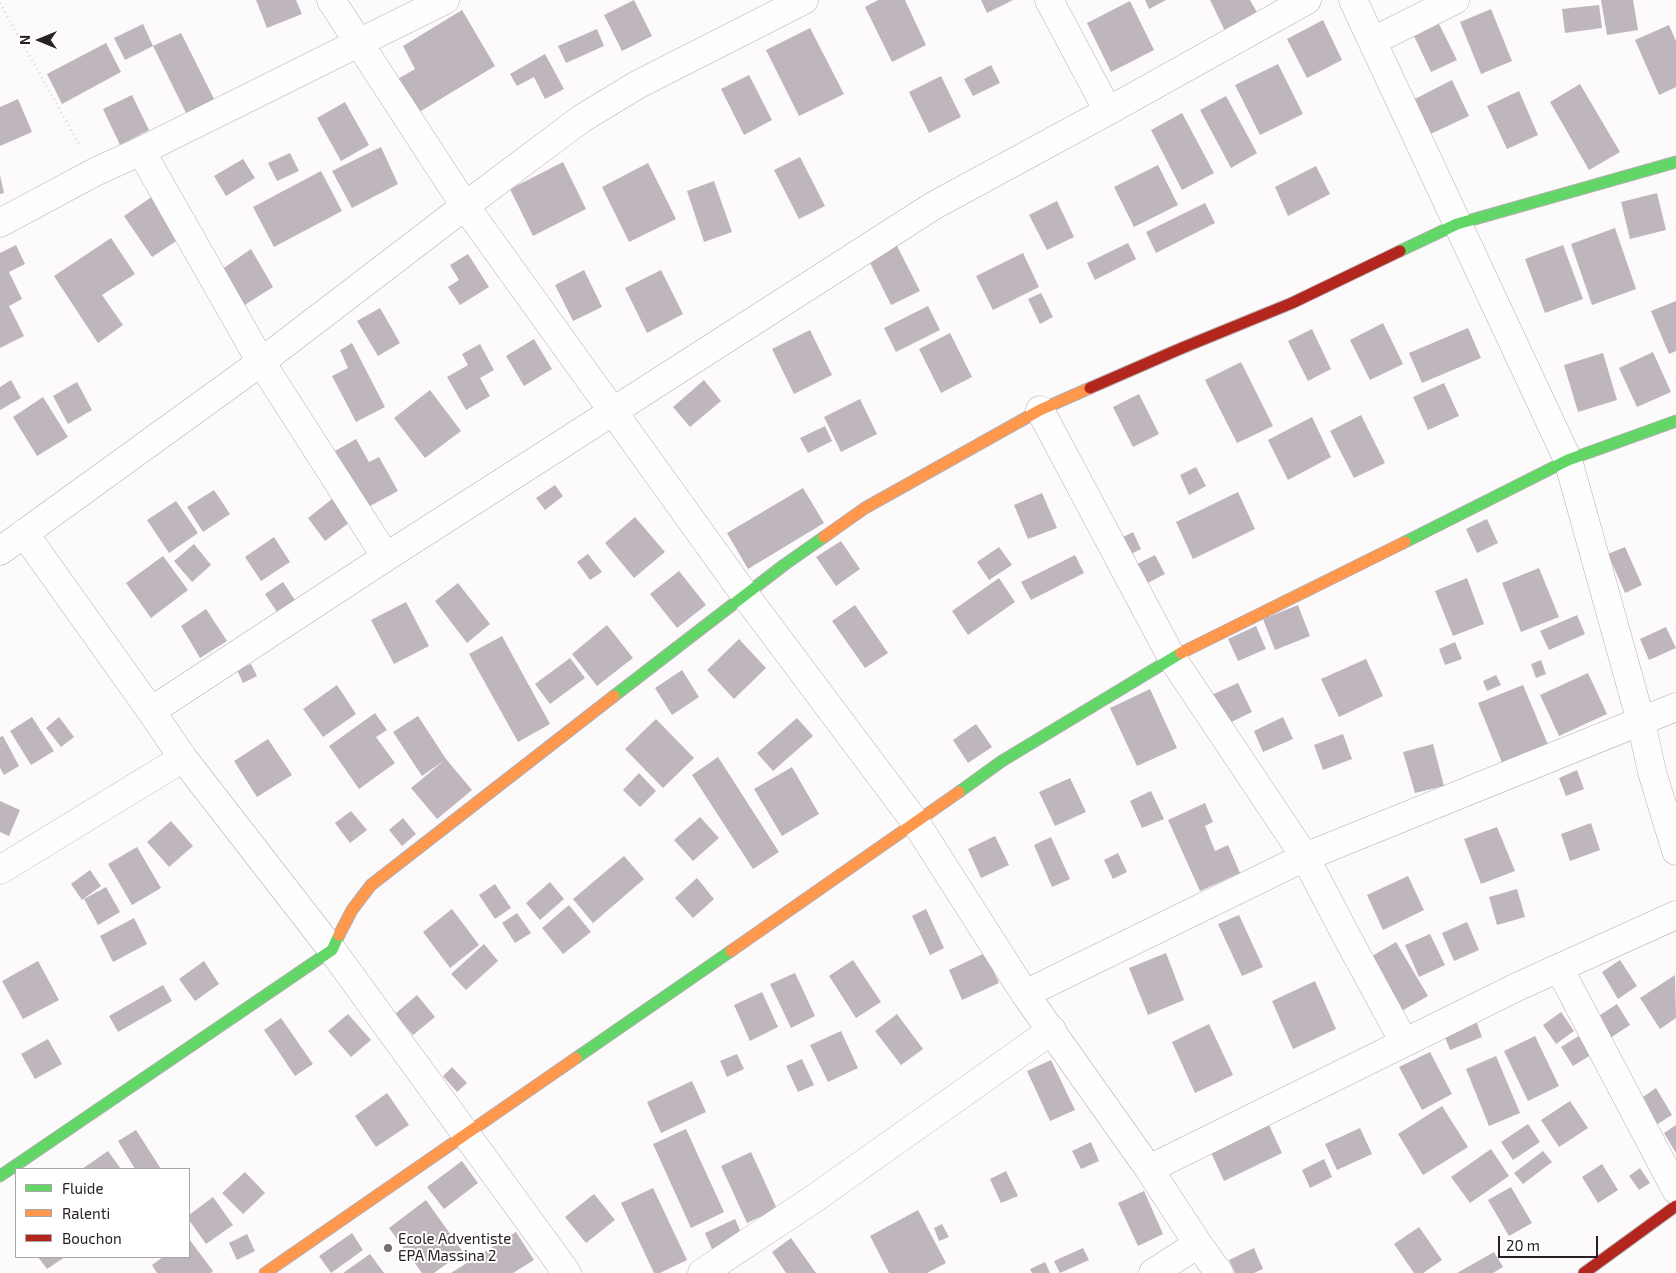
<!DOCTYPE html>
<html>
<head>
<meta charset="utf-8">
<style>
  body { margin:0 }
  #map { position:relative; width:1676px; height:1273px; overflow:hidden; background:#fdfafc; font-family:"Exo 2",sans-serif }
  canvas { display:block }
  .legend { position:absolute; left:15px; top:1168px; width:175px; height:90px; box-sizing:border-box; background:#fff; border:1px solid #a9a6a8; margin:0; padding:6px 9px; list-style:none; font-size:15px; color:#292026 }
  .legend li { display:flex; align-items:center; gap:10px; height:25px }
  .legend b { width:25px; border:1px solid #a9a6a8 }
  .north { position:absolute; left:15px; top:15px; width:50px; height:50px; -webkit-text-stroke:4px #fff; paint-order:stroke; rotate:270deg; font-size:14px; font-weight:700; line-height:20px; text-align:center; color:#292026 }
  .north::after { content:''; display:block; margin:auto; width:18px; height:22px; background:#292026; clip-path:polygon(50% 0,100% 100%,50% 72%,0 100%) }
  .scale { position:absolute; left:1498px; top:1236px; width:100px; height:22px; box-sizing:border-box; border:2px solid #292026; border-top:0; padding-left:6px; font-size:15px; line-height:18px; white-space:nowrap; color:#292026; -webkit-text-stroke:4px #fff; paint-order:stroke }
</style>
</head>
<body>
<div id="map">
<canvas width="1676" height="1273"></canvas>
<ul class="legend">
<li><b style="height:6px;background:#63d668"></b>Fluide</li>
<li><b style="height:6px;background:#ff974d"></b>Ralenti</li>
<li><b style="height:6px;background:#b3261e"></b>Bouchon</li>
</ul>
<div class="north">N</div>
<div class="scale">20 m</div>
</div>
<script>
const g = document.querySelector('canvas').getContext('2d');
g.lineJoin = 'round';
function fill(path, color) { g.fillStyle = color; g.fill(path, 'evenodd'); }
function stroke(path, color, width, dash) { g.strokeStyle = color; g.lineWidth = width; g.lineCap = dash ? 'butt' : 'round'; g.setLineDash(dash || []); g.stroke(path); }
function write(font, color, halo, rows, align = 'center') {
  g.font = font + ' "Exo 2",sans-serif'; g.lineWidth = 4; g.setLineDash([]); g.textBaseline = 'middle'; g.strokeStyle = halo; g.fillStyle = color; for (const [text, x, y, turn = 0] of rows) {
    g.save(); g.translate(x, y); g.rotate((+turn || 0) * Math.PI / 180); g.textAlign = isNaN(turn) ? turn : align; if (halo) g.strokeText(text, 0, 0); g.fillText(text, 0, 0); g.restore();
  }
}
const building = new Path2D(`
  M256,0H296L302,14L267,28Z
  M634,0L652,36L622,51L604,15Z
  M878,0H905L926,45L892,62L865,7Z
  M981,0H1013L987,13Z
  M1145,0H1166L1149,9Z
  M1210,0H1250L1259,16L1226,33Z
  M1601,0H1633L1638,30L1607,35Z
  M1130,1L1154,50L1111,72L1087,23Z
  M1599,5L1602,28L1565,33L1562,9Z
  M1491,9L1512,61L1481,74L1460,22Z
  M462,10L495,66L416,114L396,80L415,69L403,46Z
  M1323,20L1342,60L1307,78L1287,39Z
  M143,24L153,46L181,33L216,103L188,117L153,46L125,60L114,38Z
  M1439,24L1457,60L1431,72L1414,36Z
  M1669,25L1676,41V87L1659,95L1635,40Z
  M810,28L844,94L799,116L766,50Z
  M597,29L604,46L566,63L558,46Z
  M106,43L121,72L62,104L47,74Z
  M545,54L564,89L545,99L534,77L517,86L510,74Z
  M1278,64L1303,114L1260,135L1235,85Z
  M991,65L1000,83L973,96L964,79Z
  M749,75L772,120L744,135L721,89Z
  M941,76L961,117L929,133L909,92Z
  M1452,80L1469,116L1422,138L1405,104Z
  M1580,84L1620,152L1589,170L1550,102Z
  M1519,91L1538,135L1507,149L1487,106Z
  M132,95L149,130L120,145L103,109Z
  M1226,96L1257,153L1231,168L1200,110Z
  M18,99L32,132L0,146V107Z
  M345,102L369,145L341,161L317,118Z
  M1182,113L1214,173L1182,190L1151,130Z
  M381,147L398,184L352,208L332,171Z
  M290,153L299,171L277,181L268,163Z
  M800,157L825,206L799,219L774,170Z
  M243,159L255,178L226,196L214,176Z
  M563,162L586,209L533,236L510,189Z
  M648,163L676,219L629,242L602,187Z
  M1158,165L1178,205L1134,227L1114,187Z
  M1316,166L1330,194L1288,216L1275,187Z
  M321,171L342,211L274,247L253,207Z
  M0,175L4,193L0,194Z
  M714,181L732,232L704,242L687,191Z
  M1657,193L1666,230L1630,239L1621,202Z
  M153,196L181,238L152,257L124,216Z
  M1057,201L1074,237L1047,250L1029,215Z
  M1205,203L1215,223L1156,253L1146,232Z
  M1615,228L1636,289L1592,305L1571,244Z
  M111,238L135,274L102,295L123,325L98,343L54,276Z
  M895,242L920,291L891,305L867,257Z
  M1128,243L1136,259L1095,280L1087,263Z
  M16,245L25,264L9,272L22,299L9,306L24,336L0,348V253Z
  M1563,245L1583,299L1545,313L1525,259Z
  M251,249L273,287L240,308L218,272Z
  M1023,253L1039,287L993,310L976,276Z
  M468,254L489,287L460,305L448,287L459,280L450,265Z
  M584,270L602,307L573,321L555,285Z
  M661,270L683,314L647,333L625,288Z
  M1041,293L1053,317L1040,324L1028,299Z
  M1676,301V351L1669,354L1651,311Z
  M928,306L940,330L896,352L884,328Z
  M380,308L400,343L378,356L357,321Z
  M1383,323L1403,364L1370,380L1350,340Z
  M1468,328L1481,358L1422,383L1409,353Z
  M1312,329L1331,369L1308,381L1288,341Z
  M810,330L832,375L794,394L772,349Z
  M950,333L972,377L941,393L919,349Z
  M534,339L552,369L524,386L506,356Z
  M352,343L385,407L356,422L332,376L348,368L340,350Z
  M480,344L494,370L480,378L490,396L466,410L447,377L468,365L462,354Z
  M1653,352L1671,392L1637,407L1619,368Z
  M1603,353L1617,400L1578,412L1564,365Z
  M1241,362L1273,426L1237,443L1205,380Z
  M11,380L21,398L0,410V387Z
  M704,380L721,401L690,427L673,407Z
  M77,382L92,410L68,424L53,396Z
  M1444,383L1459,416L1428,430L1413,397Z
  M430,390L461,431L425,458L394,418Z
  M1139,394L1159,434L1133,447L1113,407Z
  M43,397L68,437L37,456L13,417Z
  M860,399L877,434L841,452L824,417Z
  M1361,415L1385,463L1354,478L1330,431Z
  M1312,417L1331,457L1288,480L1268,440Z
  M825,426L832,441L808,453L800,438Z
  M356,439L369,462L379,457L398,491L359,512L328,455Z
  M1196,467L1206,486L1189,495L1180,475Z
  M555,485L563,496L545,510L536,498Z
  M803,488L824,523L748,569L727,533Z
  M214,490L230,514L203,532L187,507Z
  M1238,492L1255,529L1193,559L1176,522Z
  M1042,493L1057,528L1028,539L1014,505Z
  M332,499L350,522L325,541L308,518Z
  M176,501L198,533L169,553L147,520Z
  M635,517L665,552L634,578L605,543Z
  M1487,519L1498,543L1477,553L1466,529Z
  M1133,532L1141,549L1121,559L1113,542Z
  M274,537L290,562L261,581L245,557Z
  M841,541L860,569L836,586L816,557Z
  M194,544L211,565L192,582L174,561Z
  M999,547L1012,565L989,580L977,562Z
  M1625,547L1642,585L1625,593L1608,554Z
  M588,554L602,572L590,580L577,562Z
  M1075,555L1084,573L1031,600L1021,582Z
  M1155,555L1165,574L1140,587L1131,567Z
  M163,556L188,590L151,618L126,583Z
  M1539,568L1559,617L1521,632L1502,583Z
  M679,571L706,605L677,628L650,594Z
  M999,578L1015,602L968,635L952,611Z
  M1467,578L1484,624L1453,636L1435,591Z
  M283,582L297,603L279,615L265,594Z
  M458,583L490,624L467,643L435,601Z
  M406,602L429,646L394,664L371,620Z
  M855,605L888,653L865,668L832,621Z
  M1298,605L1310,636L1275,650L1263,619Z
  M206,609L227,641L200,658L181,626Z
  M1577,615L1585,634L1549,650L1540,631Z
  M607,625L633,658L597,686L572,654Z
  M1256,626L1266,649L1238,661L1228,639Z
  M1666,627L1676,648L1649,660L1640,639Z
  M502,636L550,724L518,742L469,654Z
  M739,639L766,668L734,699L707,670Z
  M1455,642L1462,659L1445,665L1439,649Z
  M570,658L585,678L550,704L535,684Z
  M1366,659L1383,696L1339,717L1321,679Z
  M1541,660L1546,674L1536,678L1531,664Z
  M251,664L257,676L243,683L237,670Z
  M682,670L699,697L672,715L655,688Z
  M1588,673L1607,714L1559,736L1540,695Z
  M1496,675L1501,685L1487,691L1483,681Z
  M1238,683L1252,712L1221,727L1207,697Z
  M337,685L356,714L323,737L303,709Z
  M1523,685L1549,747L1503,765L1478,703Z
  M1150,689L1177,748L1137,766L1110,708Z
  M375,713L387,730L376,737L395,763L359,789L329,746Z
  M418,716L446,759L472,790L437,819L411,788L445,760L422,776L393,732Z
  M32,717L54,751L31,765L10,731Z
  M59,717L74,737L61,747L46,728Z
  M1283,717L1293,739L1263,752L1254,731Z
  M797,718L813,736L773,771L757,753Z
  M656,719L694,758L663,788L625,749Z
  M976,724L992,747L968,763L953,740Z
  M1343,734L1352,759L1323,770L1314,745Z
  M3,736L19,766L4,775L0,768V737Z
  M268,739L292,775L257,797L234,761Z
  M1433,744L1444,786L1415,793L1403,752Z
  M718,757L779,852L753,869L692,775Z
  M792,767L819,814L782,836L754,789Z
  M1577,770L1584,789L1566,796L1559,778Z
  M639,773L656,791L640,807L623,790Z
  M1070,778L1086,812L1055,826L1039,792Z
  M1151,791L1164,819L1142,828L1130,801Z
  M0,801L20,810L9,836L0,832Z
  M1205,803L1213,822L1205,826L1215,851L1228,845L1240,873L1200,891L1168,820Z
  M351,811L367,830L350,843L335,823Z
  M700,817L719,838L693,861L674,840Z
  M403,818L416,834L402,846L389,830Z
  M171,821L193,846L169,867L147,842Z
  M1591,823L1600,850L1570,861L1561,834Z
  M1497,827L1515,871L1481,884L1464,839Z
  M995,836L1009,865L981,878L968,849Z
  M1051,837L1070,879L1052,887L1034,845Z
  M137,847L161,888L132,905L108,864Z
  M1118,853L1127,872L1113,879L1104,860Z
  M624,856L644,879L593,923L573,899Z
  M90,870L101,886L82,900L71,884Z
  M1408,876L1424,910L1383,930L1367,895Z
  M697,878L714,899L693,918L675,898Z
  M550,882L564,899L540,920L526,903Z
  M495,884L511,908L495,919L479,895Z
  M106,887L120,912L98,925L84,899Z
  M1517,889L1525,917L1497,925L1489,897Z
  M569,905L591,932L563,954L542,928Z
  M452,909L479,945L450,968L423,932Z
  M926,909L944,948L930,955L912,916Z
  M517,913L531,933L515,943L502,923Z
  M1239,915L1263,967L1242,976L1218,924Z
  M134,918L147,944L113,962L100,936Z
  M1467,922L1479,950L1454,961L1442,933Z
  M1430,934L1445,965L1419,977L1405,945Z
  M1396,942L1428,996L1398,1013L1367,959Z
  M484,944L498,961L466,990L451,974Z
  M985,953L999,983L962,1000L949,970Z
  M1166,953L1184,1000L1148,1015L1129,968Z
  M853,960L881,1002L856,1018L829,976Z
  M1620,960L1637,986L1618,999L1602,972Z
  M38,961L59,1000L23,1019L2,981Z
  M204,961L219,984L195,1001L179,979Z
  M795,973L815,1016L791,1028L770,984Z
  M1675,975L1676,1018L1660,1029L1640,998Z
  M1315,981L1336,1029L1293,1049L1272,1001Z
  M163,985L172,1001L118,1032L109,1016Z
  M762,992L778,1027L750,1041L734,1005Z
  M417,995L435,1017L413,1035L395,1014Z
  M1617,1004L1630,1025L1607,1040L1594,1019Z
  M1561,1012L1574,1031L1556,1044L1543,1025Z
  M348,1014L371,1040L351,1057L328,1031Z
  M897,1014L923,1049L901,1065L875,1031Z
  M1474,1015L1482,1037L1450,1050L1441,1027Z
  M281,1018L313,1064L295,1076L264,1030Z
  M1209,1024L1233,1075L1195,1093L1172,1042Z
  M841,1031L858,1068L828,1082L810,1045Z
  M1582,1034L1594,1053L1573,1066L1561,1047Z
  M1535,1036L1559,1086L1528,1101L1504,1051Z
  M48,1039L62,1064L35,1079L21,1054Z
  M1430,1052L1452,1094L1422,1110L1399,1067Z
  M737,1054L744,1069L727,1077L720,1061Z
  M1496,1056L1520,1113L1489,1126L1466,1069Z
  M802,1059L814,1085L798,1092L786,1066Z
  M1051,1060L1075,1110L1050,1121L1027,1071Z
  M452,1067L467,1083L457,1092L443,1076Z
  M692,1081L706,1112L661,1133L647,1102Z
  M1656,1088L1672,1115L1656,1125L1640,1099Z
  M387,1093L409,1125L376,1147L355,1116Z
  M1570,1101L1588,1128L1559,1147L1541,1120Z
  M1442,1106L1468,1147L1423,1175L1398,1134Z
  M1267,1121L1282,1153L1224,1181L1209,1148Z
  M1528,1124L1540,1142L1513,1160L1501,1142Z
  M1676,1125V1153L1664,1133Z
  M1360,1128L1372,1154L1337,1170L1325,1144Z
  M686,1129L724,1212L691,1228L653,1144Z
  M136,1130L161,1169H135L118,1141Z
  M1091,1142L1099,1161L1081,1169L1072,1151Z
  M1491,1149L1509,1176L1470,1203L1451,1177Z
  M108,1151L121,1169H82Z
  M1543,1151L1552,1162L1523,1184L1514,1173Z
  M751,1152L777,1209L747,1223L721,1166Z
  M1324,1159L1332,1177L1310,1188L1302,1170Z
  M462,1161L478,1183L444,1209L427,1187Z
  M1602,1164L1618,1190L1598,1203L1582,1177Z
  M1640,1168L1650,1183L1639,1190L1629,1176Z
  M1006,1171L1018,1196L1001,1203L990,1179Z
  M245,1172L265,1193L243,1214L222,1193Z
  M1511,1187L1532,1223L1509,1236L1488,1200Z
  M653,1188L687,1260L660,1273H654L621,1203Z
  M1144,1191L1163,1234L1138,1246L1118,1203Z
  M594,1194L615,1220L586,1243L565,1217Z
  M213,1197L233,1225L206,1244L189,1220V1215Z
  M426,1200L463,1252L434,1273H422L389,1228Z
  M918,1210L946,1263L927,1273H889L870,1236Z
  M735,1219L742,1235L712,1249L705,1233Z
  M942,1224L949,1237L939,1241L934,1228Z
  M1419,1227L1442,1260L1423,1273H1414L1394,1244Z
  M516,1232L534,1260L513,1273H451Z
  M352,1233L363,1250L331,1273L319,1256Z
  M247,1234L255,1251L237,1260L229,1243Z
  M791,1238L816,1273H786L772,1252Z
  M189,1239L213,1271L211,1273H157L152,1265L163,1257H189Z
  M1083,1248L1089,1260L1060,1273L1054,1261Z
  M1254,1248L1263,1269L1254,1273H1235L1229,1260Z
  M1494,1252L1503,1267L1493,1273H1457Z
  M370,1254L384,1273H343Z
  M38,1257H65L47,1269Z
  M1045,1262L1050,1273H1032L1030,1269Z`);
const path = new Path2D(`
  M0,3L80,146`);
const street = new Path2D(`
  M331,0L465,206L745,595L916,823L1025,994L1149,1169L1198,1244L1219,1273
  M1049,0L1108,111
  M1353,0L1568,460L1641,722L1652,772L1676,851
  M1373,41L1455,0
  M141,151L261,362L386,557
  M0,223L95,172L141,151L445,0
  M1040,410L1172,658L1305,857L1349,941L1404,1042
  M24,533L151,711L183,758L332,950L567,1273
  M0,551L261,362L465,206L581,119L637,85L804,0
  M151,711L386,557L933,206L1108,111L1307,0
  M0,870L183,758
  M1559,968L1676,1190
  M1025,994L1305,857L1676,707
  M1149,1169L1519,986L1676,915
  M702,1273L815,1198L1052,1030
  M1153,1273L1198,1244`);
const fast = new Path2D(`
  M1400,251L1457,224L1676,162
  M1405,542L1568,460L1676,421
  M614,696L784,565L824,537
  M959,792L1002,761L1181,653
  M576,1058L731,951
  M0,1176L332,950L339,935`);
const slow = new Path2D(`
  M824,537L865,508L1040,410L1090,388
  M1181,653L1405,542
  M339,935L352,910L371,885L614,696
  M731,951L959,792
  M265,1273L576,1058`);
const jam = new Path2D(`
  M1090,388L1182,348L1292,303L1400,251
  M1584,1273L1676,1206`);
const markers = [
  [388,1248,5,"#736c71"]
];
const poiNames = [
  ["Ecole Adventiste",398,1239],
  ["EPA Massina 2",398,1256]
];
fill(building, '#bfb5bc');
stroke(street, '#b4afb2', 29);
stroke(fast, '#b4afb2', 13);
stroke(slow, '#b4afb2', 13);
stroke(jam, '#b4afb2', 13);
stroke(path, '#dbdadb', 3, [1, 4]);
stroke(street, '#fffeff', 28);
stroke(fast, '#63d668', 11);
stroke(slow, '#ff974d', 11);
stroke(jam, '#b3261e', 11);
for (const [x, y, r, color] of markers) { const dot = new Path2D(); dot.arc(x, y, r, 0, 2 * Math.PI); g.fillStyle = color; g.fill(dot); stroke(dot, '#fff', 2); }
write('15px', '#292026', '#fff', poiNames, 'left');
</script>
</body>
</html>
